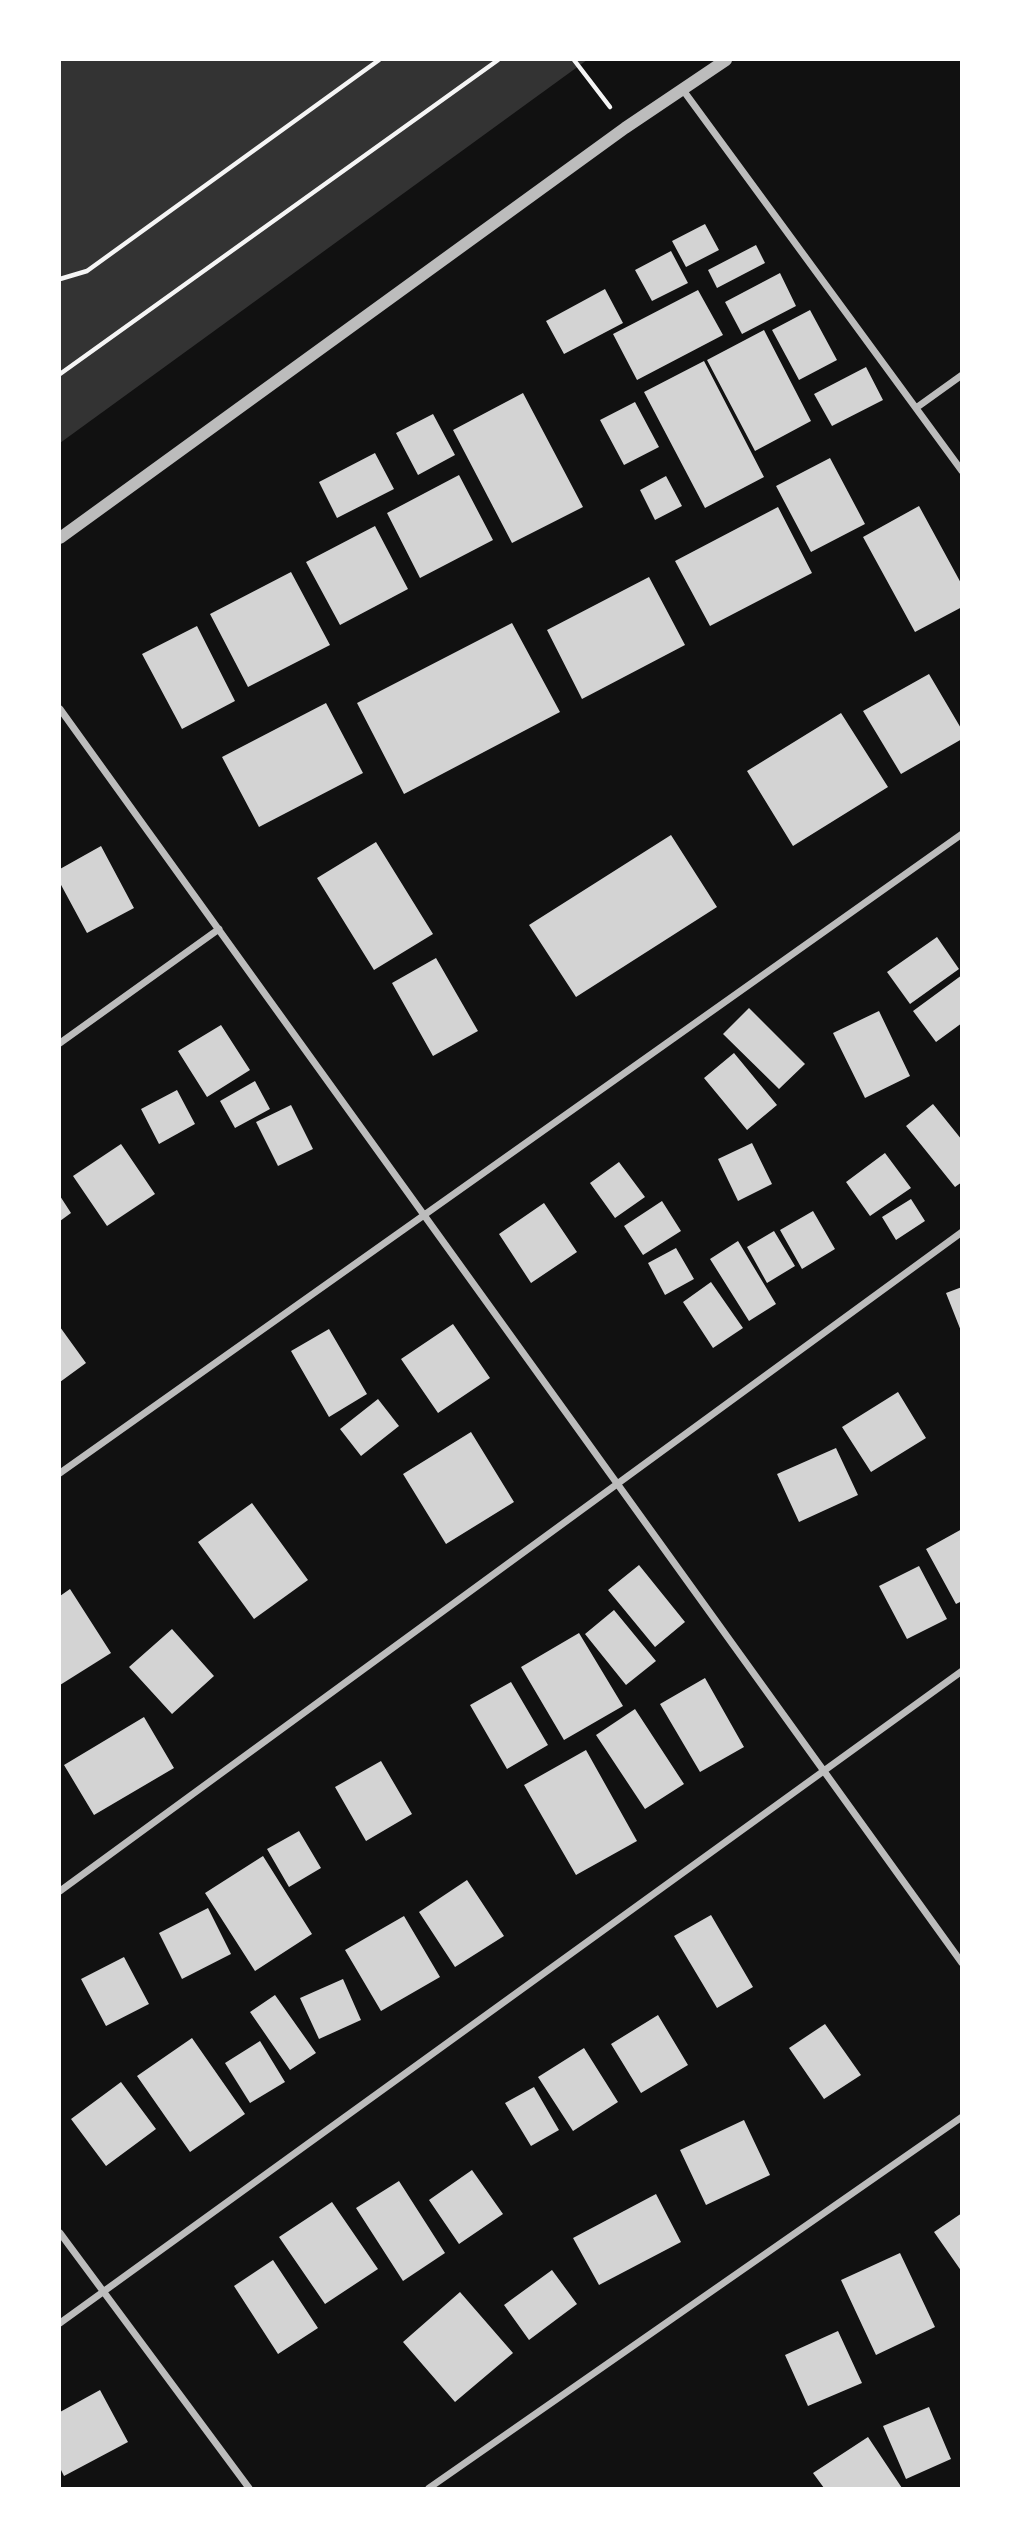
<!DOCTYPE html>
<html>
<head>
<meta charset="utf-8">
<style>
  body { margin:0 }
  #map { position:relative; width:1021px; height:2548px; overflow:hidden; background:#111; font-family:"Noto Sans",sans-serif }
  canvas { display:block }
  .frame { position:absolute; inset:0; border:61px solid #fff; pointer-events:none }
</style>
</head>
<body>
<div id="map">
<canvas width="1021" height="2548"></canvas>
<div class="frame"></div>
</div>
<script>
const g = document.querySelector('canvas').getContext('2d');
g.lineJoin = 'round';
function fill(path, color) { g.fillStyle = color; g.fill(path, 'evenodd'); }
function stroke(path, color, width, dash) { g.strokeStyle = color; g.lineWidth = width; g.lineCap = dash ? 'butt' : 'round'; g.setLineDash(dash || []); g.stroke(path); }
const water = new Path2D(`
  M60,60H587L60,443Z`);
const building = new Path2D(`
  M705,224L719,250L686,267L672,241Z
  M756,245L765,263L717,288L708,270Z
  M671,251L688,283L652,301L635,270Z
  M780,273L796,306L742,334L725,302Z
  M605,289L623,323L564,354L546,321Z
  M698,290L723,335L637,380L613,334Z
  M810,310L837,360L799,380L772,330Z
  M764,330L811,421L755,451L707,360Z
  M704,361L764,477L705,508L644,392Z
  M866,367L883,400L832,426L814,394Z
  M523,393L583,507L512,543L453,430Z
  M635,402L659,447L624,465L600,420Z
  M433,414L455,455L418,475L396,433Z
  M375,453L394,489L337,518L319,482Z
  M830,458L865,524L811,552L776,486Z
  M459,475L493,540L420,578L387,513Z
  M666,476L682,506L655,520L640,490Z
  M919,506L962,585V607L915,632L863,537Z
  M778,507L812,573L710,626L675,561Z
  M375,526L408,589L340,625L306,562Z
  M291,572L330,645L248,687L210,614Z
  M649,577L685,645L582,699L547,630Z
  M512,623L560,712L404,794L357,703Z
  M197,626L235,701L182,729L142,654Z
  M929,674L962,730V739L901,774L863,711Z
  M326,703L363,773L259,827L222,757Z
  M841,713L888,787L793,846L747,771Z
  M671,835L717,907L576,997L529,925Z
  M376,842L433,934L374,970L317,878Z
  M101,846L134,908L87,933L60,883V869Z
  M937,937L959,969L910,1004L887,972Z
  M436,958L478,1031L433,1056L392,983Z
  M962,975V1023L936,1042L913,1011Z
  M749,1008L805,1064L779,1089L723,1034Z
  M879,1011L910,1076L865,1098L833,1033Z
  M221,1025L250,1070L207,1097L178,1051Z
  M734,1053L777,1105L747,1130L704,1078Z
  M255,1081L270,1109L235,1128L220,1101Z
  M177,1090L195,1124L159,1144L141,1109Z
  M933,1104L962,1140V1182L955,1187L906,1126Z
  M291,1105L313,1149L278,1166L256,1122Z
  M752,1143L772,1184L738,1201L718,1159Z
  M121,1144L155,1194L107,1226L73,1176Z
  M885,1153L911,1188L870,1216L846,1182Z
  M619,1162L645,1197L615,1218L590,1183Z
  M60,1196L71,1213L60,1221Z
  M911,1199L925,1221L896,1240L882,1217Z
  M662,1201L681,1231L643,1255L624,1226Z
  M544,1203L577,1252L531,1283L499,1234Z
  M813,1211L835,1249L802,1269L780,1230Z
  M774,1231L795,1266L767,1283L747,1247Z
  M738,1241L776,1304L749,1321L710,1259Z
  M676,1248L694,1279L665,1295L648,1263Z
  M711,1282L743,1328L713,1348L683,1302Z
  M962,1287V1331H961L946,1293Z
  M453,1324L490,1378L438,1413L401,1359Z
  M60,1327L86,1363L60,1382Z
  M329,1329L367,1394L329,1417L291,1351Z
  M898,1392L926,1438L871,1472L842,1427Z
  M378,1399L399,1426L361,1456L340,1429Z
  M471,1432L514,1502L446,1544L403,1474Z
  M836,1448L858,1495L799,1522L777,1474Z
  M252,1503L308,1580L254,1619L198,1542Z
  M962,1529V1601L956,1604L926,1549Z
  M639,1565L685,1622L655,1647L608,1590Z
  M919,1566L947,1619L907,1639L879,1586Z
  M70,1589L111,1653L60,1685V1596Z
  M614,1610L656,1661L626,1685L585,1634Z
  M172,1629L214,1676L172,1714L129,1667Z
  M579,1633L623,1706L564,1740L521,1667Z
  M705,1678L744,1747L700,1772L660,1704Z
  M511,1682L548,1745L507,1769L470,1705Z
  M635,1709L684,1784L645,1809L596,1735Z
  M144,1717L174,1768L94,1815L64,1765Z
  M586,1750L637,1841L576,1875L524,1785Z
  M381,1761L412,1814L366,1841L335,1787Z
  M299,1831L321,1868L289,1887L267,1849Z
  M263,1856L312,1934L255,1971L205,1893Z
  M467,1880L504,1936L455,1967L419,1912Z
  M208,1908L231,1954L182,1979L159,1933Z
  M711,1915L753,1987L717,2008L674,1936Z
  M404,1916L440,1977L381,2011L345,1950Z
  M124,1957L149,2004L106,2026L81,1979Z
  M343,1979L361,2020L319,2039L300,1998Z
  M275,1995L316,2053L290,2070L250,2012Z
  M658,2015L688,2065L641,2093L611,2044Z
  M825,2024L861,2075L824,2099L789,2048Z
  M192,2038L245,2114L190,2152L137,2076Z
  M260,2041L285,2082L250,2103L225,2063Z
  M584,2048L618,2102L573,2131L538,2077Z
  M121,2082L156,2129L106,2166L71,2119Z
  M534,2087L559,2130L531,2146L505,2103Z
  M744,2120L770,2175L706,2205L680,2150Z
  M472,2170L503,2214L459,2244L429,2200Z
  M399,2181L445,2253L403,2281L356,2208Z
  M656,2194L681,2242L599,2285L573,2238Z
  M332,2202L378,2269L325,2304L279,2237Z
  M962,2213V2272L934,2232Z
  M900,2253L935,2327L876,2355L841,2280Z
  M273,2260L318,2328L278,2354L234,2286Z
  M552,2270L577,2304L529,2340L504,2305Z
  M460,2292L513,2353L455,2402L403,2342Z
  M838,2331L862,2383L808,2406L785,2355Z
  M100,2390L128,2442L64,2476L60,2468V2412Z
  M929,2407L951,2459L906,2479L883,2426Z
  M868,2437L902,2488H824L813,2473Z`);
const path = new Path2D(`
  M574,60L610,107
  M60,279L87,271L379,60
  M60,374L498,60`);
const minor = new Path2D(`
  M683,90L962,471
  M916,408L962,375
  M60,709L962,1963
  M60,1043L219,929
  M60,1473L962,834
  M60,1891L962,1232
  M60,2233L249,2488
  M60,2323L962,1671
  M429,2488L962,2117`);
const tertiary = new Path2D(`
  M60,538L625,128L726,60`);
fill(water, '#333');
fill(building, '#d3d3d3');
stroke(path, '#f5f5f5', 4.5);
stroke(minor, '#bcbcbc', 7);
stroke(tertiary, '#bcbcbc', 12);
</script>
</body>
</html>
